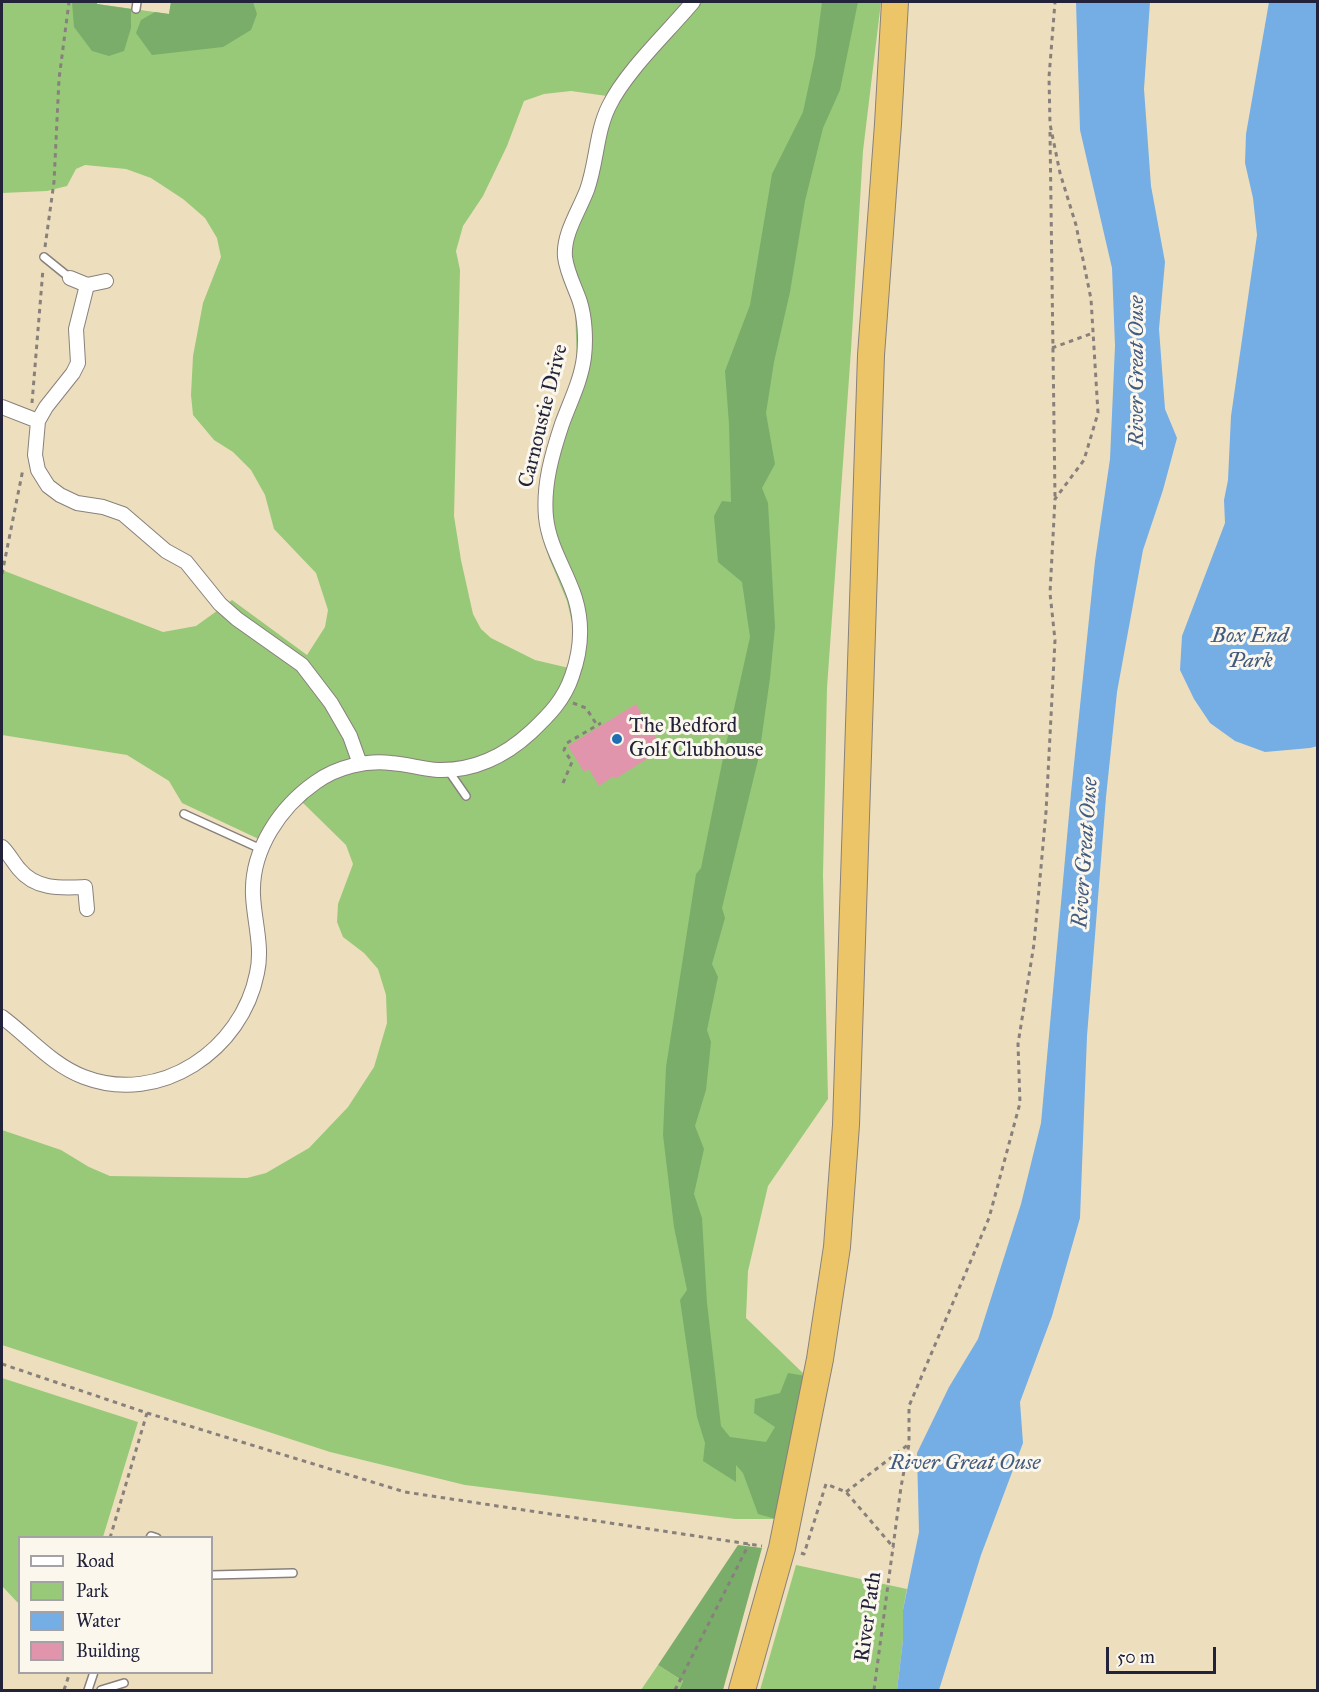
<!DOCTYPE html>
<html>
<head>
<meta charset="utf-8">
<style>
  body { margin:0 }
  #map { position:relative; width:1319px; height:1692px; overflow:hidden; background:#eddfbd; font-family:"IM FELL Great Primer",serif }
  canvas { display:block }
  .frame { position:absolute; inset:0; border:3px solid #22223b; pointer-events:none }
  .legend { position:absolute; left:18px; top:1536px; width:195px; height:138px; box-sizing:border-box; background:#fbf7ec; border:2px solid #a4a2a5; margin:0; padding:8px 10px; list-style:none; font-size:18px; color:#22223b }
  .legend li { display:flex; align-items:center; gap:12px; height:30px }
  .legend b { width:30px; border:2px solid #a4a2a5 }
  .scale { position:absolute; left:1106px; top:1647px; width:110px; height:27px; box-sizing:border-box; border:3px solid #22223b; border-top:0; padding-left:8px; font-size:18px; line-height:21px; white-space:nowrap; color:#22223b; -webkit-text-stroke:4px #fbf7ec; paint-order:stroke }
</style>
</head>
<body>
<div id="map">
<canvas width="1319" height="1692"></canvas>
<div class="frame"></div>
<ul class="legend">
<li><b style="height:8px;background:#fff"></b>Road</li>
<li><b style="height:16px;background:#98c979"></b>Park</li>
<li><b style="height:16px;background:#75ade5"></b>Water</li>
<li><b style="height:16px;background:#e195ad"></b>Building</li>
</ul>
<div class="scale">50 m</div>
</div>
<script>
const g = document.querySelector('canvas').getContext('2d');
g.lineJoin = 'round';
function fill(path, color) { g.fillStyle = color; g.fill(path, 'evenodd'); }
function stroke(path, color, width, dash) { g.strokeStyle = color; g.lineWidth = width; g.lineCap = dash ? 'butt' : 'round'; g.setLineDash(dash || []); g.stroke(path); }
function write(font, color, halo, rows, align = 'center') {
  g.font = font + ' "IM FELL Great Primer",serif'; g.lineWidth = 6; g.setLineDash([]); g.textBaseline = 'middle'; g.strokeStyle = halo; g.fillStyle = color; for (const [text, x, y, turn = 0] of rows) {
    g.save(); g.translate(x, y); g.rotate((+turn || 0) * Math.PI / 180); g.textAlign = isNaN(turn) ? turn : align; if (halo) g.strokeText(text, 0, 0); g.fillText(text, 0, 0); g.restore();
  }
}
const green = new Path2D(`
  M2,2H97V4L169,14L171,2H881L863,151L851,350L827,688L823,875L828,1099L768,1186L748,1271L746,1318L806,1376L776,1519H735L465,1485L330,1452L2,1345V1130L61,1150L89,1167L110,1176L247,1178L266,1173L309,1148L348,1107L374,1067L387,1023L386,995L378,969L364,953L343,937L337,922L338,904L353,864L346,845L301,801L265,842L182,803L169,781L127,755L2,735V570L163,632L196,626L232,600L307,655L325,627L328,610L316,573L274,529L265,495L251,470L233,452L214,440L193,415L191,395L193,356L203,303L221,257L217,238L205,218L183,199L151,178L126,169L85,165L76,169L67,186L47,191L2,193ZM571,91L607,96L585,176L569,212L560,241L575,308L577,364L541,473L538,497L541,529L549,558L567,601L573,627L572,653L569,668L535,660L491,638L481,629L473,614L461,560L454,516L460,270L456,251L463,226L483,196L507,146L524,101L544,94Z
  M2,1378L138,1422L103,1537L20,1538L19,1604L2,1586Z
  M796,1565L907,1589L903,1610V1640L897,1690H760Z
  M658,1665L683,1681L679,1690H641Z`);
const forest = new Path2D(`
  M72,2H97V4L131,9V28L124,51L109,56L92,51L74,27Z
  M171,2H253L257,14L251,30L223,47L152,55L136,33L141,20L155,12L169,14Z
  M822,2H858L840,90L823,128L805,201L790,292L774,362L766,413L775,464L762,488L768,503L775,627L770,678L759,756L722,908L725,918L712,964L718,977L707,1030L711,1042L706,1090L695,1126L704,1149L694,1194L702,1218L707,1303L721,1426L730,1437L766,1442L775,1427L754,1413L755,1399L780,1393L788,1373L806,1376L776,1519L758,1514L743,1473L736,1465V1482L703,1461L705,1443L697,1417L680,1300L687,1290L674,1227L663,1135L666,1067L696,874L701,868L723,758L750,637L742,582L718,562L714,516L722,501L731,502L729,424L725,371L750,305L772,174L803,112L815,56Z
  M738,1545L762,1548L723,1690H679L683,1681L658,1665Z`);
const water = new Path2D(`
  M1076,2H1150L1144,89L1151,186L1165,262L1159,329L1165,409L1177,438L1163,490L1143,550L1117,692L1106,797L1087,1036L1080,1218L1052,1316L1020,1402L1023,1443L981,1555L939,1690H897L903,1640V1610L919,1532L917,1453L949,1387L978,1339L1021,1204L1041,1123L1071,793L1095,561L1110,459L1115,346L1112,268L1080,130Z
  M1269,2H1317L1318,746L1310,748L1265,752L1235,741L1210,723L1194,699L1180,670L1182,636L1225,523L1224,500L1228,480L1231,416L1257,235L1253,198L1245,163L1246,134Z`);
const building = new Path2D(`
  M636,704L661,747L646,757L647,759L615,779L614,776L599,786L589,769L584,772L568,746Z`);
const path = new Path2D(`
  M1050,132L1055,497
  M45,247L54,182L59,79L69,2
  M1052,348L1093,333
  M32,403L43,269
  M2,574L23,469
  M573,703L586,708L597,725
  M563,783L572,762L564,750L567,743L601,723
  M2,1364L147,1413L405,1492L762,1546
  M846,1492L909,1444
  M110,1538L147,1413
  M801,1553L804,1554L826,1484L846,1492L894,1548
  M64,1690L70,1672
  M675,1690L749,1544
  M874,1690L901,1487L909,1444V1406L989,1218L1020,1103L1018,1044L1034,944L1046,812L1055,640L1050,593L1055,499L1084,460L1098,413L1091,299L1076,225L1060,173L1050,124L1049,77L1055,2`);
const lane = new Path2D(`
  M136,9L137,2
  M44,257L70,278
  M448,770L466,796
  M184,814L261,849
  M150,1538L151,1536L157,1538
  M212,1575L293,1573
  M88,1690L94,1672
  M101,1690L124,1683`);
const street = new Path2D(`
  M70,278L87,285L106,281
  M87,285L76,329L78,363L73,373L46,407L38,421L35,455L38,470L48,486L60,495L77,503L103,507L123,514L166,551L186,562L220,604L237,619L302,665L331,703L350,736L360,764
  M2,407L38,421
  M2,847C9,854 13,862 19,869C36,890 61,888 85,887L87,909
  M2,1017C29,1037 52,1065 84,1077C160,1106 242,1050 257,973C263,947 254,921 253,895C251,850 280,807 316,782C337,767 366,760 391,763C407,764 422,769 438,770C474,771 505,756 531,732C549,715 564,700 572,676C581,651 583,624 575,598C566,570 549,547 546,517C543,485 552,454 562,424C570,402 581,381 584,357C586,340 585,318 580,302C575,287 567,273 565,257C563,234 579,211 587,190C597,162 596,132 609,106C626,71 668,32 693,2`);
const highway = new Path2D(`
  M742,1690L782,1548L820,1359L837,1247L846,1125L871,355L888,124L895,2`);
const markers = [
  [617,739,6,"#1f6fb2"]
];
const streetNames = [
  ["Carnoustie Drive",544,416,-76],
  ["River Path",869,1617,-82]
];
const poiNames = [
  ["The Bedford",629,727],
  ["Golf Clubhouse",629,751]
];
const waterNames = [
  ["River Great Ouse",1138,371,-90],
  ["Box End",1250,637],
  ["Park",1250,662],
  ["River Great Ouse",1086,853,-86],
  ["River Great Ouse",965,1464]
];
fill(green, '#98c979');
fill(forest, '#7aad69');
fill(water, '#75ade5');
fill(building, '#e195ad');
stroke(lane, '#88807c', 10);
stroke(street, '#88807c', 16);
stroke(highway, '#88807c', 28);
stroke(path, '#88807c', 3, [4.5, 4.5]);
stroke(lane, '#fff', 7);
stroke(street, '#fff', 14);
stroke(highway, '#edc569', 26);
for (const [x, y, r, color] of markers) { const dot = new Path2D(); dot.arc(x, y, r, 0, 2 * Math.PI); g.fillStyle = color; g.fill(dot); stroke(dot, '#fbf7ec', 2); }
write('21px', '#22223b', '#fbf7ec', streetNames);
write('21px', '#22223b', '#fbf7ec', poiNames, 'left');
write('italic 22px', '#435a7f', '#fbf7ec', waterNames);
</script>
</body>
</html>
